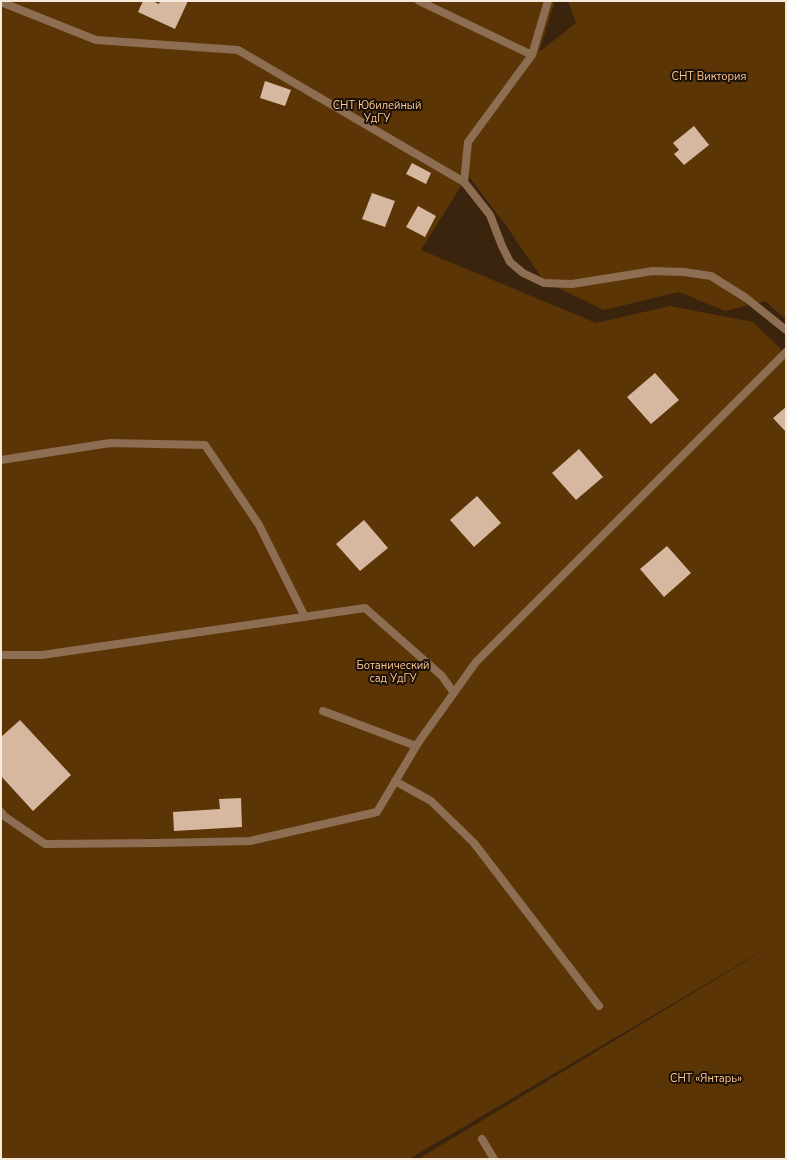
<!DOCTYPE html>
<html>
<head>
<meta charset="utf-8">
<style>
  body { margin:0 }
  #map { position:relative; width:787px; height:1160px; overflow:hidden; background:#3a240e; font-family:"Nunito Sans",sans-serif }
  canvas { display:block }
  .frame { position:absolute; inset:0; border:2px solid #f6e8db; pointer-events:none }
</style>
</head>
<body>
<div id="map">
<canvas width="787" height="1160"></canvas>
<div class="frame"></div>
</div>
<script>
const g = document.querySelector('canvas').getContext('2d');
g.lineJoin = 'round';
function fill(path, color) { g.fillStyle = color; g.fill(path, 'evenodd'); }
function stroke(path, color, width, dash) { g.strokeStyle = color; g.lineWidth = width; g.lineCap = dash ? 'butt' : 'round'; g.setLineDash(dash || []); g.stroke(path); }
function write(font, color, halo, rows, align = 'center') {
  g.font = font + ' "Nunito Sans",sans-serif'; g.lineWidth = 4; g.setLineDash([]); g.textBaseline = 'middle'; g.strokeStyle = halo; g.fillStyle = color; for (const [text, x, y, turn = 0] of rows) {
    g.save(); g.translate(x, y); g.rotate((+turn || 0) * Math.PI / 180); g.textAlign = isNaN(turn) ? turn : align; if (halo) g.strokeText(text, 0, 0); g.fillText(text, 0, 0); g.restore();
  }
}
const green = new Path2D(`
  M1,1H555L539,52L576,23L568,1H786V319L765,301L725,311L679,292L604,310L544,281L507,227L468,175L421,250L596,323L670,306L753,322L786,354V937L409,1159H1Z
  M786,937V1159H418Z`);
const building = new Path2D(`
  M143,1H152L159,4L160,1H188L175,29L138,12Z
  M265,81L291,90L285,106L260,98Z
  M694,126L709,145L684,165L674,154L679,150L673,143Z
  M412,163L431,173L426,184L406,174Z
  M372,193L395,201L385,227L362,219Z
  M418,206L436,216L425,237L406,227Z
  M655,373L679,400L651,424L627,397Z
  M786,407V432L773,418Z
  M579,449L603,477L576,500L552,473Z
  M477,496L501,523L474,547L450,520Z
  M364,520L388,548L360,571L336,544Z
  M667,546L691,573L664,597L640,569Z
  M20,720L71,775L33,811L1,776V737Z
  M241,798L242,827L174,831L173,812L220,809L219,799Z`);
const lane = new Path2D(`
  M419,1L532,55
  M1,2L96,40L238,50L464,182L468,142L532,55L548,1
  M1,460L110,443L205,445L259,525L305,617
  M1,655H42L365,608L442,676L454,693
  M323,711L416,746
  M395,781L431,801L474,843L599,1006
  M1,812L4,816L45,844L158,843L250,841L377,812L418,743L476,662L786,352
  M482,1139L494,1159`);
const street = new Path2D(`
  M464,182L490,215L502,246L510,262L523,273L544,283L572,284L653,271L684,272L711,276L746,298L786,330`);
const parkNames = [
  ["СНТ Виктория",709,77],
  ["СНТ Юбилейный",377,106],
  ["УдГУ",377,119],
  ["Ботанический",393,666],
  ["сад УдГУ",393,679],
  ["СНТ «Янтарь»",706,1079]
];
fill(green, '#5c3507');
fill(building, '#d5b89f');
stroke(lane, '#8d6e52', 8);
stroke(street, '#8d6e52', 8);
write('11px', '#fec691', '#1a1007', parkNames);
</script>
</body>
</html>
